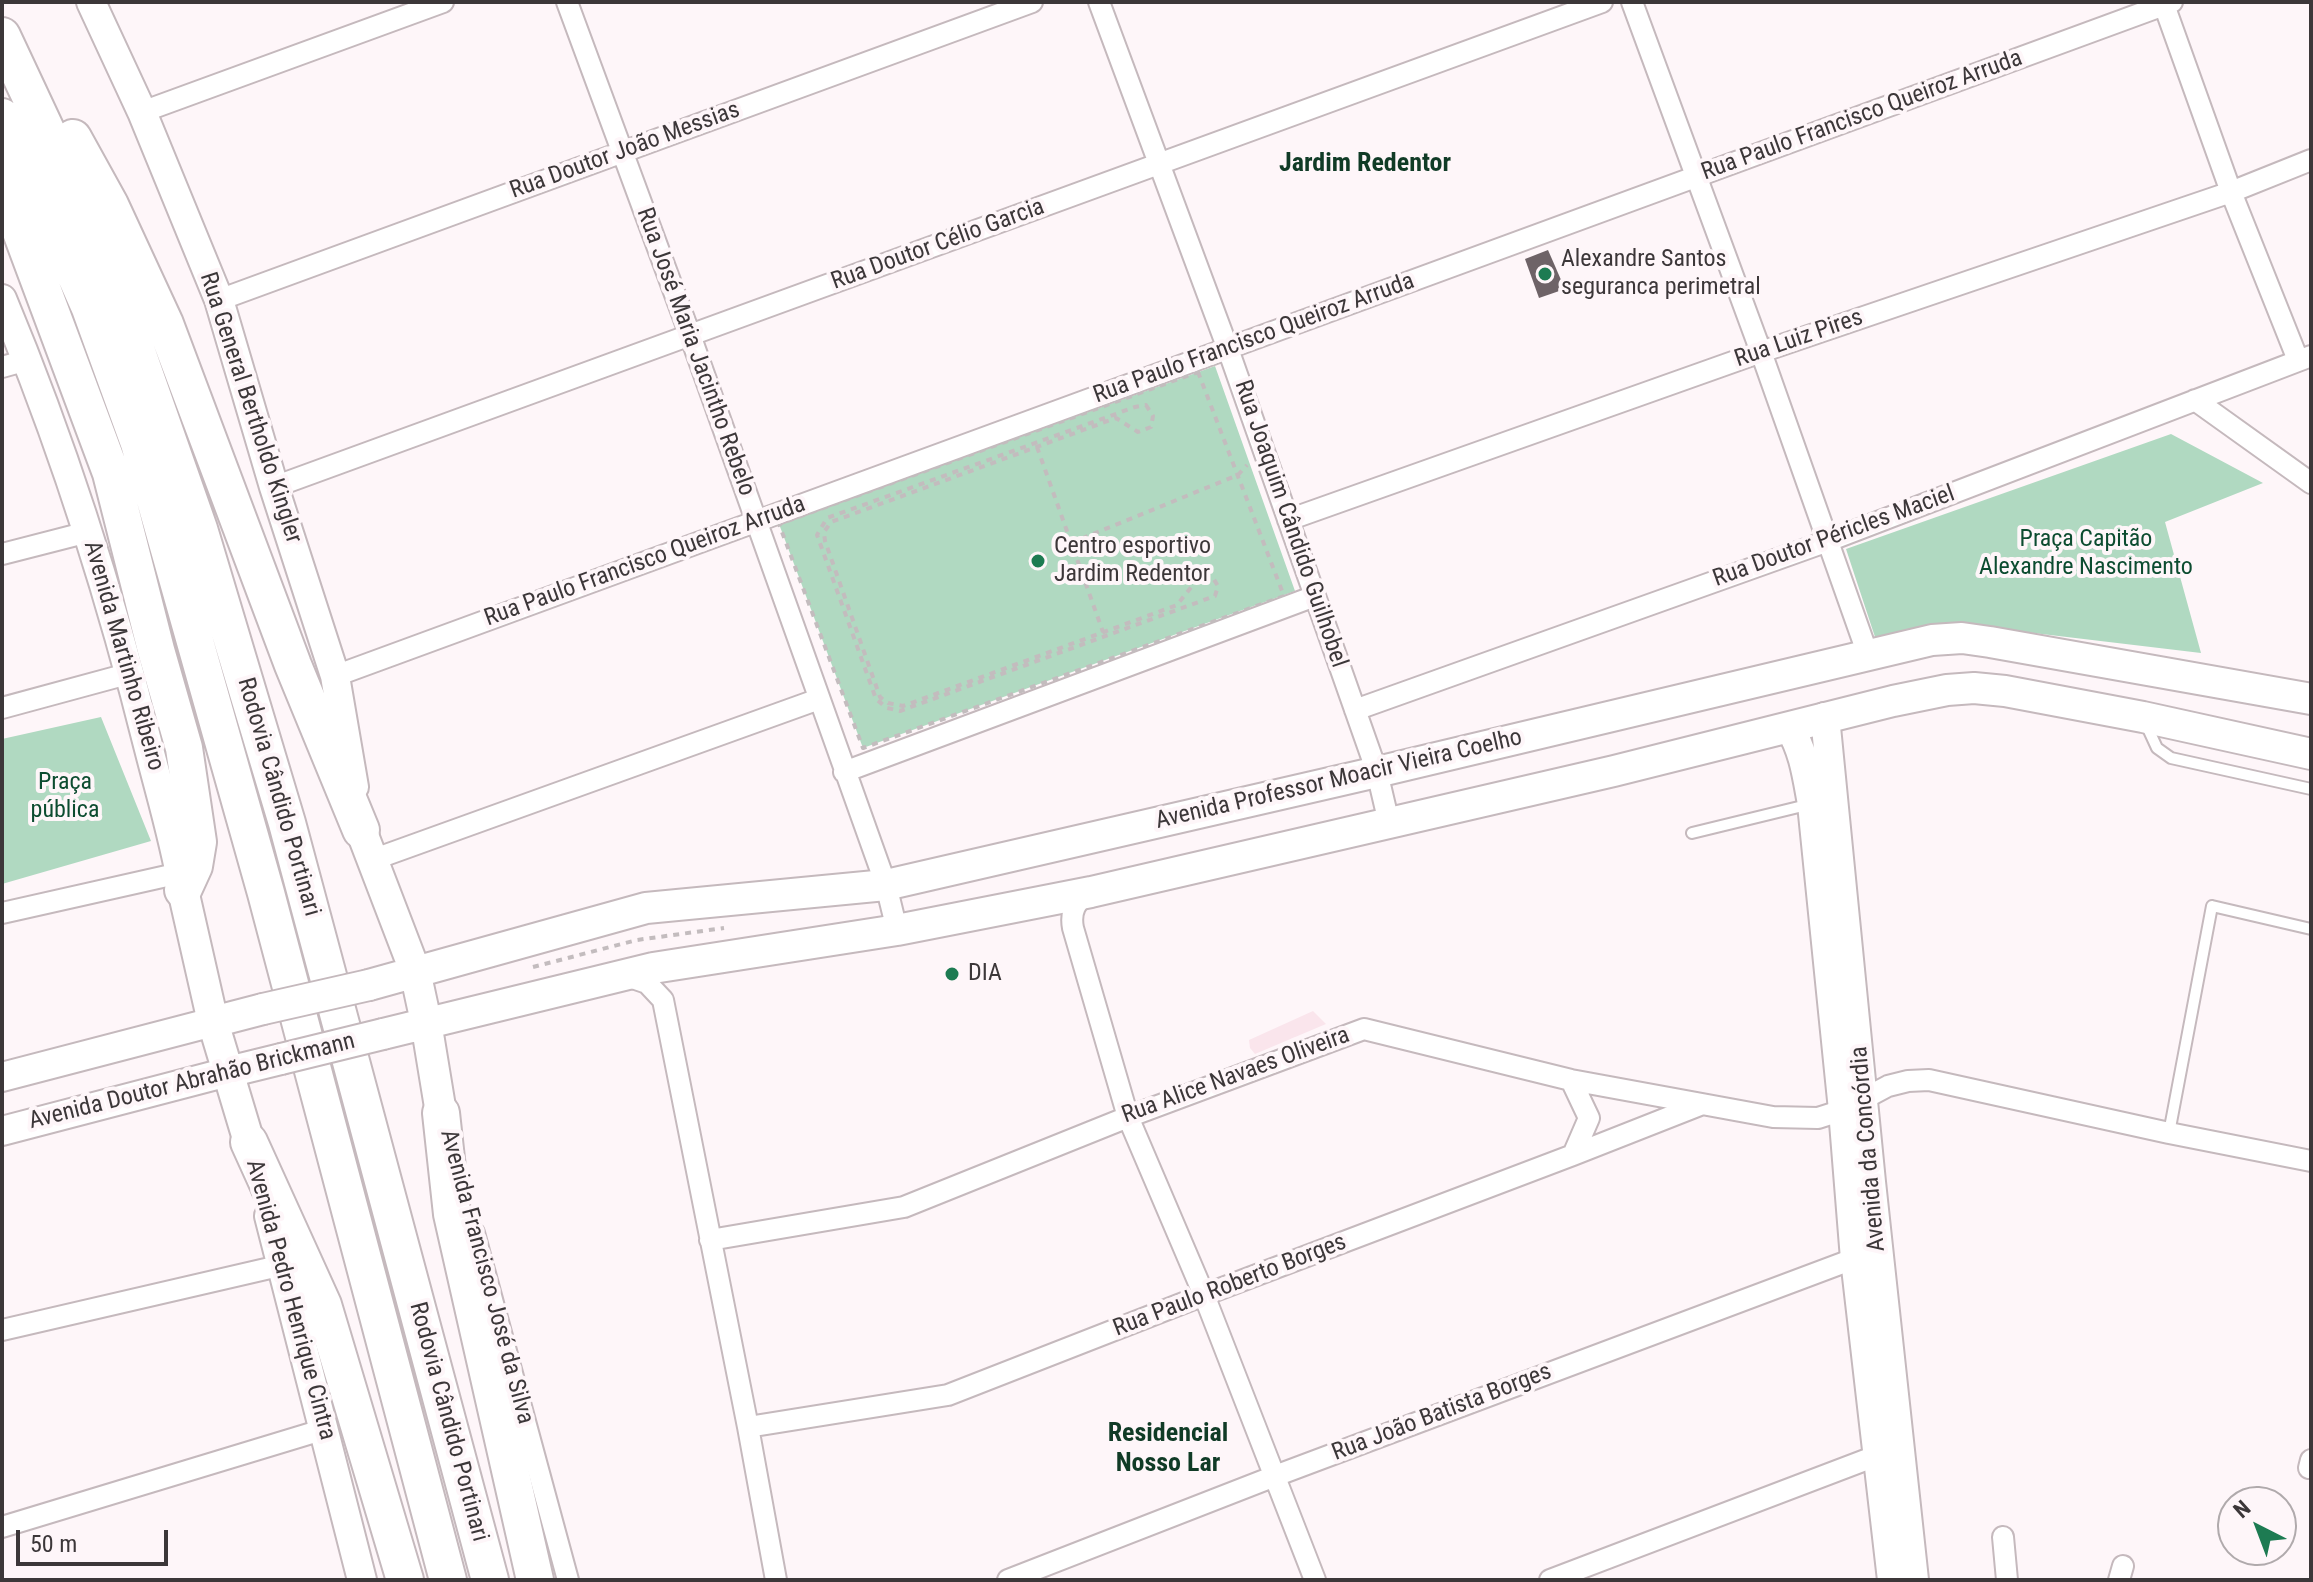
<!DOCTYPE html>
<html>
<head>
<meta charset="utf-8">
<style>
  body { margin:0 }
  #map { position:relative; width:2313px; height:1582px; overflow:hidden; background:#fef6f9; font-family:"Roboto Condensed",sans-serif }
  canvas { display:block }
  .frame { position:absolute; inset:0; border:4px solid #3c3739; pointer-events:none }
  .north { position:absolute; left:2217px; top:1486px; width:80px; height:80px; box-sizing:border-box; background:#fef6f9; border:2px solid #b0aaac; border-radius:50%; rotate:318deg; font-size:22px; font-weight:700; line-height:32px; text-align:center; color:#3c3739 }
  .north::after { content:''; display:block; margin:auto; width:28px; height:36px; background:#1d7b52; clip-path:polygon(50% 0,100% 100%,50% 72%,0 100%) }
  .scale { position:absolute; left:16px; top:1530px; width:152px; height:36px; box-sizing:border-box; border:4px solid #3c3739; border-top:0; padding-left:10px; font-size:24px; line-height:28px; white-space:nowrap; color:#3c3739; -webkit-text-stroke:6px #fef6f9; paint-order:stroke }
</style>
</head>
<body>
<div id="map">
<canvas width="2313" height="1582"></canvas>
<div class="frame"></div>
<div class="north">N</div>
<div class="scale">50 m</div>
</div>
<script>
const g = document.querySelector('canvas').getContext('2d');
g.lineJoin = 'round';
function fill(path, color) { g.fillStyle = color; g.fill(path, 'evenodd'); }
function stroke(path, color, width, dash) { g.strokeStyle = color; g.lineWidth = width; g.lineCap = dash ? 'butt' : 'round'; g.setLineDash(dash || []); g.stroke(path); }
function write(font, color, halo, rows, align = 'center') {
  g.font = font + ' "Roboto Condensed",sans-serif'; g.lineWidth = 8; g.setLineDash([]); g.textBaseline = 'middle'; g.strokeStyle = halo; g.fillStyle = color; for (const [text, x, y, turn = 0] of rows) {
    g.save(); g.translate(x, y); g.rotate((+turn || 0) * Math.PI / 180); g.textAlign = isNaN(turn) ? turn : align; if (halo) g.strokeText(text, 0, 0); g.fillText(text, 0, 0); g.restore();
  }
}
const built = new Path2D(`
  M1313,1011L1326,1024L1255,1054L1250,1048L1249,1040Z`);
const green = new Path2D(`
  M1215,366L1295,591L863,748L779,524Z
  M2171,434L2263,483L2165,522L2201,653L1958,624L1876,640L1846,549Z
  M101,717L151,841L2,884V739Z`);
const building = new Path2D(`
  M1548,250L1565,289L1539,298L1525,259Z`);
const path = new Path2D(`
  M1198,372L1284,596L863,748L779,524Z
  M1146,405L1153,416L1151,427L1138,432L1116,418L831,522L824,532L825,541L880,697L888,703L903,706L1177,605L1200,576L1213,578L1218,586L1215,596L900,711L887,708L876,699L817,535L827,518L1135,407Z
  M1037,447L1103,632
  M1071,543L1238,475L1247,465
  M533,967L637,940L724,928`);
const lane = new Path2D(`
  M2145,722L2157,748L2171,758L2311,789
  M1692,833L1811,804
  M2169,1133L2212,906L2311,929`);
const street = new Path2D(`
  M567,2L690,335L886,885L897,930
  M1099,2L1228,349L1377,772L1389,823
  M1632,2L1761,352L1868,655
  M2163,2L2231,192L2298,360
  M142,112L443,2
  M219,300L1032,2
  M2,367L27,360
  M2195,400L2311,483
  M274,487L1602,2
  M1288,520L1761,352L2231,192L2311,160
  M2,554L88,532
  M335,676L2172,2
  M2,708L131,673
  M1355,710L1828,541L2311,356
  M844,772L1315,596
  M372,860L819,699
  M1090,892C1075,901 1070,912 1073,928L1128,1117L1204,1295L1315,1580
  M2,913L180,873
  M624,975L647,983L663,1000L748,1427L776,1580
  M1571,1080L1589,1118L1573,1155
  M474,1233L568,1580
  M710,1240L904,1207L1128,1117L1364,1029L1571,1080L1773,1117L1818,1118L1843,1110L1888,1086L1908,1081L1929,1080L2169,1133L2311,1161
  M2,1330L283,1265
  M748,1427L948,1395L1204,1295L1573,1155L1700,1105
  M2309,1468L2311,1460
  M2,1527L325,1429
  M2003,1537L2007,1580
  M1008,1580L1275,1476L1864,1255
  M1550,1580L1889,1451
  M2119,1580L2123,1566`);
const secondary = new Path2D(`
  M91,2L142,112L219,300L274,487L335,676L354,787
  M2,299C63,445 111,596 149,749C161,796 175,842 183,890
  M1825,717L1871,1182L1914,1580
  M1789,727C1804,751 1807,777 1812,804L1843,1110L1855,1259L1892,1580
  M2,1077L213,1022
  M2,1131L228,1072
  M269,1216L362,1580`);
const primary = new Path2D(`
  M361,830L415,971L426,1022L441,1113
  M183,890L213,1022L249,1142
  M369,985L646,908L886,885L1377,772L1932,640L1962,638L1990,642L2311,699
  M213,1022L263,1009
  M383,1034L653,968L897,930L1091,892L1614,771L1893,701L1947,690L1974,688L2005,691L2143,717L2311,754
  M228,1072L281,1059`);
const highway = new Path2D(`
  M2,36L67,175L115,289L199,529L287,823L490,1580
  M2,117L47,211L90,308L139,443L266,893L448,1580
  M73,138L110,205L165,324L293,665L361,830
  M2,181L111,473L156,650L184,748L198,842L194,866L183,890
  M441,1113L452,1214L535,1580
  M249,1142L323,1305L405,1580`);
const primaryBridge = new Path2D(`
  M263,1009L369,985
  M281,1059L383,1034`);
const markers = [
  [1545,274,8,"#1d7b52"],
  [1038,561,8,"#1d7b52"],
  [952,974,8,"#1d7b52"]
];
const streetNames = [
  ["Rua Paulo Francisco Queiroz Arruda",1862,116,-20],
  ["Rua Doutor João Messias",625,151,-20],
  ["Rua Doutor Célio Garcia",938,245,-20],
  ["Rua Paulo Francisco Queiroz Arruda",1254,339,-20],
  ["Rua Luiz Pires",1799,339,-19],
  ["Rua José Maria Jacintho Rebelo",695,352,70],
  ["Rua General Bertholdo Kingler",250,408,72],
  ["Rua Joaquim Cândido Guilhobel",1290,524,71],
  ["Rua Doutor Péricles Maciel",1834,537,-20],
  ["Rua Paulo Francisco Queiroz Arruda",645,562,-20],
  ["Avenida Martinho Ribeiro",123,656,74],
  ["Avenida Professor Moacir Vieira Coelho",1339,780,-13],
  ["Rodovia Cândido Portinari",278,797,74],
  ["Rua Alice Navaes Oliveira",1236,1076,-20],
  ["Avenida Doutor Abrahão Brickmann",192,1082,-14],
  ["Avenida da Concórdia",1869,1149,-95],
  ["Avenida Francisco José da Silva",486,1277,75],
  ["Rua Paulo Roberto Borges",1230,1286,-21],
  ["Avenida Pedro Henrique Cintra",290,1300,75],
  ["Rua João Batista Borges",1442,1413,-21],
  ["Rodovia Cândido Portinari",448,1422,75]
];
const poiNames = [
  ["Alexandre Santos",1561,260],
  ["seguranca perimetral",1561,288],
  ["Centro esportivo",1054,547],
  ["Jardim Redentor",1054,575],
  ["DIA",968,974]
];
const parkNames = [
  ["Praça Capitão",2086,540],
  ["Alexandre Nascimento",2086,568],
  ["Praça",65,783],
  ["pública",65,811]
];
const neighbourhoodNames = [
  ["Jardim Redentor",1365,164],
  ["Residencial",1168,1434],
  ["Nosso Lar",1168,1464]
];
fill(built, '#fae5ec');
fill(green, '#b0d9c1');
fill(building, '#6e6367');
stroke(lane, '#c5b9bd', 14);
stroke(street, '#c5b9bd', 24);
stroke(secondary, '#c5b9bd', 32);
stroke(primary, '#c5b9bd', 34);
stroke(highway, '#c5b9bd', 40);
stroke(path, '#c3bcbe', 4, [6, 6]);
stroke(lane, '#fff', 10);
stroke(street, '#fff', 20);
stroke(secondary, '#fff', 28);
stroke(primary, '#fff', 30);
stroke(highway, '#fff', 36);
stroke(primaryBridge, '#c5b9bd', 34, []);
stroke(primaryBridge, '#fff', 30);
for (const [x, y, r, color] of markers) { const dot = new Path2D(); dot.arc(x, y, r, 0, 2 * Math.PI); g.fillStyle = color; g.fill(dot); stroke(dot, '#fef6f9', 3); }
write('24px', '#3c3739', '#fef6f9', streetNames);
write('24px', '#3c3739', '#fef6f9', poiNames, 'left');
write('24px', '#0c4c30', '#fef6f9', parkNames);
write('bold 26px', '#103b26', '#fef6f9', neighbourhoodNames);
</script>
</body>
</html>
